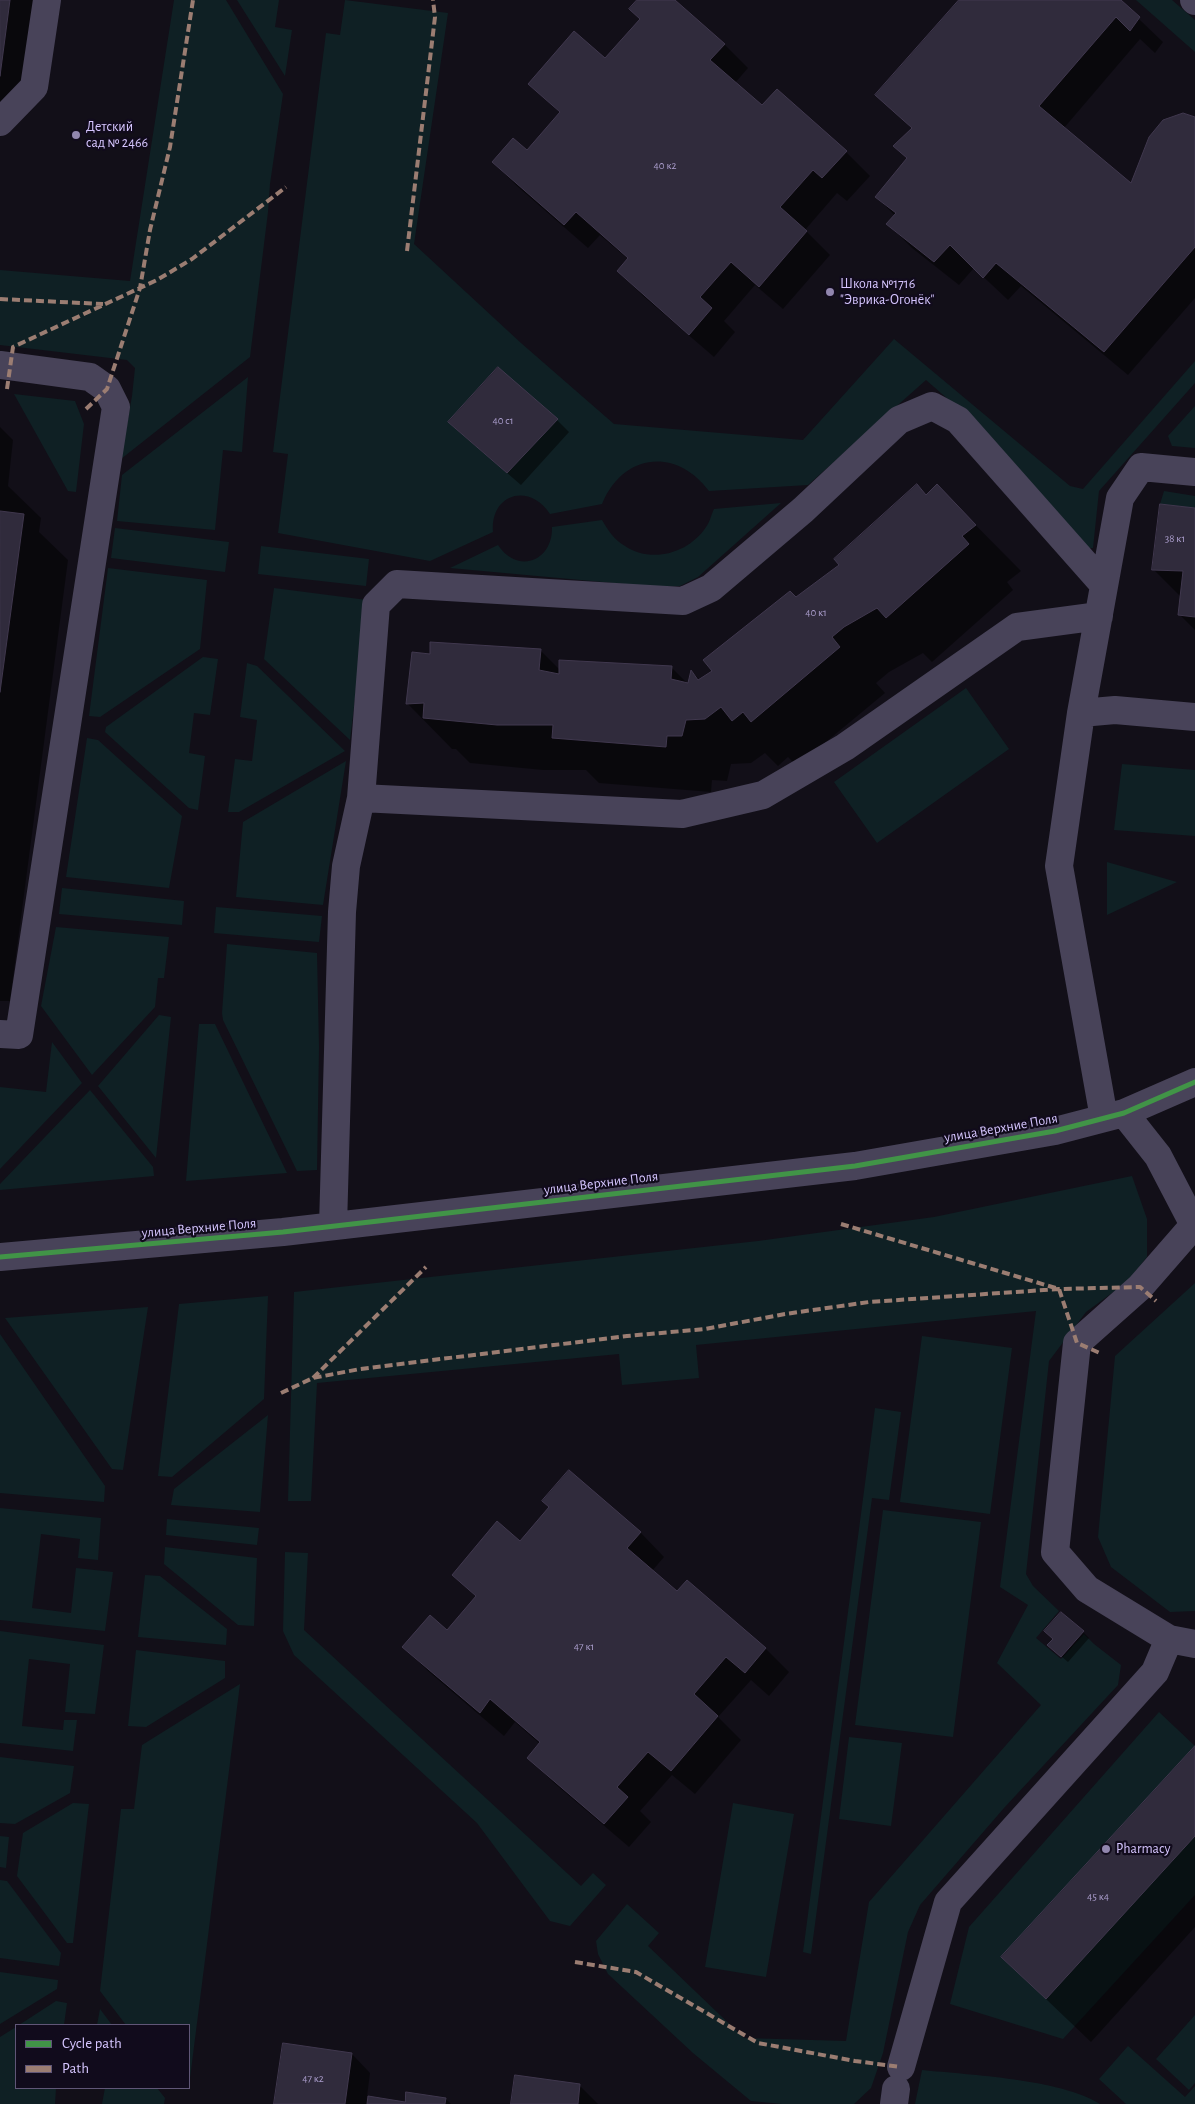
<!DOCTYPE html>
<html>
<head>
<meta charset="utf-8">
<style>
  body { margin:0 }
  #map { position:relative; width:1195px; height:2104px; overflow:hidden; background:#120f18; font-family:"Alegreya Sans",sans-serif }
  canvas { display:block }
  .legend { position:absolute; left:15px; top:2024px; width:175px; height:65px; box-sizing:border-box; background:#110b1c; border:1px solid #605677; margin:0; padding:6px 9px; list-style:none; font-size:15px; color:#d6c6ff }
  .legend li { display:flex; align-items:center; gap:10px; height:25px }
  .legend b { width:25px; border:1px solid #605677 }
</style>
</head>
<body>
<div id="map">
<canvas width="1195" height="2104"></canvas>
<ul class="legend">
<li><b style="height:6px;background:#419447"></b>Cycle path</li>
<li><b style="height:6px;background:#9b7d72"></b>Path</li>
</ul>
</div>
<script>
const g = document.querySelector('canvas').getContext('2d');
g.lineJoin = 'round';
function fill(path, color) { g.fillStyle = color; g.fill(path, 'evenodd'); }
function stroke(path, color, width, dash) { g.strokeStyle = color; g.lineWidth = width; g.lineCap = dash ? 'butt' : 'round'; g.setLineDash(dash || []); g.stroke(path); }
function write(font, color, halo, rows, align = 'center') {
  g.font = font + ' "Alegreya Sans",sans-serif'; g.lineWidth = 4.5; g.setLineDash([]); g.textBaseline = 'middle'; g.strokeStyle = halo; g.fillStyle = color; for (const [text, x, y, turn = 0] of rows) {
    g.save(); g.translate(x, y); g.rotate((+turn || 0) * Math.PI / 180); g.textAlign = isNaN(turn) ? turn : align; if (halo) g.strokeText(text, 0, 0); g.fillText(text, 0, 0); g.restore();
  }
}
const green = new Path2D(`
  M174,0H226L283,94L270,184L268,212L250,357L121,459L132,396L135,368L127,360L0,345V270L130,281Z
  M237,0H279L275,27L292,30L285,76Z
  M345,0L448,13L414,244L521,343L614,424L803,440L894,339L1070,486L1083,489L1195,361V383L1099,491L1093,548H1087L988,434L926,380L808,485L709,491C676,447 623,453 602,504L550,514C529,482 490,494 493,532L430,561L278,533L288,454L273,452L326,33L340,35ZM497,367L558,419L507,473L448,422Z
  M1136,0H1172L1195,20V52Z
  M248,377L242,452L223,450L215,530L117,521L122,475Z
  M14,394L75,401L84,424L76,492L68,491Z
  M1195,406V448L1172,446L1168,436Z
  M1164,491L1195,496V508L1160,504Z
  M781,503L698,577L680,586L657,587L450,568L498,545C518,575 553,561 552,527L602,520C608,530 614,540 625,546C652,564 689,553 706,527C710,522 711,515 714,509Z
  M115,528L229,542L225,572L111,558Z
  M261,546L369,559L366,586L258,574Z
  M108,568L207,580L200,649L100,717L89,716Z
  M274,588L367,600L350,740L264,659Z
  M203,657L218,659L210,715L194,713L189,753L205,756L198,810L189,808L105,732L106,727Z
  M247,663L257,666L345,751L239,812H228L235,759L252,761L257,720L240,717Z
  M966,688L1009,749L877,843L834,782Z
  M87,738L98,740L182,816L169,888L66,877Z
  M346,761L323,905L236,897L243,822Z
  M1122,764L1195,770V836L1114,830Z
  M1107,862L1177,882L1107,915Z
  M62,888L184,901L182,925L59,914Z
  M216,907L322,916L319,942L214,933Z
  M56,927L169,937L164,978H158L155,1007L92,1075L41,1006Z
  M227,944L317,953L319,1047L317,1170L297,1171L223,1020L222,1013Z
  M159,1015L171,1017L156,1158L98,1086Z
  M199,1024H215L287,1173L186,1181Z
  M52,1042L82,1083L0,1169V1087L46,1092Z
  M90,1090L153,1167L154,1176L0,1190V1184Z
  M1132,1176L1147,1219V1257L1127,1282L1086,1312L1049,1361L1026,1574L1033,1586L1059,1611L1036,1638L1061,1659L1084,1634L1094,1644L1121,1665L1118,1685L1004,1808L920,1905L908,1932L883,2053L871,2088L854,2104H782L751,2101L693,2053L608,1974L598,1954L596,1941L627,1904L659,1933L648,1946L744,2038L846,2041L869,1902L1041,1705L997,1663L1028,1605L1000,1587L1036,1311L696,1345L699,1378L622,1385L619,1354L317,1383L311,1501H288L294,1292L758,1241L934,1217Z
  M1195,1283V1611L1170,1612L1111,1567L1098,1537L1115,1356Z
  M268,1296L264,1399L172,1477L158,1476L179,1304Z
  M148,1307L123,1470L112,1469L5,1318Z
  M0,1334L105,1486L104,1502L0,1493Z
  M922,1336L1012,1348L990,1514L900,1502Z
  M875,1408L901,1412L889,1500L872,1498L811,1954L803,1952Z
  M268,1415L260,1512L171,1505L174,1489Z
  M0,1508L101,1518L98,1560L78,1558L80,1539L41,1534L32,1608L71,1613L76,1568L113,1572L105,1631L0,1620Z
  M883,1510L981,1522L953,1737L855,1725Z
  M167,1519L259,1528L257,1545L166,1535Z
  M165,1547L257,1558L254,1626L238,1625L164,1564Z
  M285,1552L308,1553L304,1630L581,1886L593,1873L606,1885L570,1926L550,1921L477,1823L294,1655L283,1631Z
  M145,1575L160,1576L227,1629L226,1645L138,1637Z
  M0,1631L104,1645L95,1714L65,1712L70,1664L29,1659L22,1726L63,1730L64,1720H77L73,1751L0,1743Z
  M136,1650L225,1661V1678L146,1727L128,1726Z
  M240,1684L189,2086V2025H126L100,1991L121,1809H134L142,1745Z
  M1159,1712L1195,1746L1001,1957L1046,1999L1195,1836V1895L1063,2039L950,2004L969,1927Z
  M849,1737L902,1743L891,1826L839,1819Z
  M0,1757L74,1766L70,1793L15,1824L0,1823Z
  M73,1803L89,1804L73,1943H67L17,1876L23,1833Z
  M733,1803L794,1814L766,1977L705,1967Z
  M0,1836L9,1837L6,1868L0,1867Z
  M0,1880L7,1881L61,1953L59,1966L0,1958Z
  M0,1972L58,1980L57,1989L0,2024Z
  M56,2001L67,2003L64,2025H19Z
  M100,2009L112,2025H97Z
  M1195,2015V2083L1189,2090L1156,2059Z
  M16,2027V2088H56L55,2104H0V2037Z
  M1128,2046L1185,2097L1195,2086V2104H1126L1099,2079Z
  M922,2070C970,2075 1061,2079 1100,2104H915Z
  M105,2088H157L165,2098L164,2104H102Z`);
const shadow = new Path2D(`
  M0,0H36L23,105L0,102Z
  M638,0H673L724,44L748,68L735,83L762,107L846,152L870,176L847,201L837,193L805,230L830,255L783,309L755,285L724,321L735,332L714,357L642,295L619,271L629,260L600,235L588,248L517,186L493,162L527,151L560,113L530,84L605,60L641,19Z
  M961,0H1119L1163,42L1155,53L1140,39L1064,128L1131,185L1195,118V298L1128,375L1021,286L1008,300L974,268L959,285L912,248L888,224L895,216L877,197L908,159L912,129L877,95Z
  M557,420L569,432L521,485L462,434Z
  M0,427L13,440L8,486L41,518L39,532L68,560L10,1001H0Z
  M937,486L1021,571L1007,582L1013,590L932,662L923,653L889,672L876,683L885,693L797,766L788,757L778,766L765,753L751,763L731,764L727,781L712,780L711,792L599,783L586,770H543L470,763L456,749H452L407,703L432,655L540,650L560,670L672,668L688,684L692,672L700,680L713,671L796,598L927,496Z
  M1195,510V630L1179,614L1181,597L1153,569Z
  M569,1472L641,1533L664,1557L652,1571L678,1593L765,1648L789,1672L769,1696L751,1680L718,1717L741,1740L695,1794L672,1775L640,1811L651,1822L629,1847L553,1782L529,1758L540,1744L515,1722L504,1736L428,1671L404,1647L447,1632L476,1597L454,1575L521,1543L550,1507Z
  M1083,1632L1089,1638L1068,1662L1055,1651L1054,1639Z
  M1195,1747V1927L1091,2042L1002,1957Z
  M284,2045L352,2054L370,2073L367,2097L406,2103L407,2093L446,2099L451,2104H276Z
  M516,2077L580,2086L598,2104H512Z`);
const building = new Path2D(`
  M0,0H10L0,76Z
  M637,0H675L725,44L710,60L762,105L777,89L847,151L822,178L813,170L780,207L807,231L759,287L731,262L700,297L712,308L689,335L617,271L628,258L576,212L564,225L492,162L513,138L527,150L560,112L528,84L574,31L605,58L640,19L629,9Z
  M959,0H1121L1140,17L1130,31L1116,17L1039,106L1131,183L1149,137L1163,120L1183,113L1195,117V247L1104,352L996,263L983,278L950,245L934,262L886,224L896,213L875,197L907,158L893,146L912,128L875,95Z
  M498,367L558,419L507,473L448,422Z
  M917,484L926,495L937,484L976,525L962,536L969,544L886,618L877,608L844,627L832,637L840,647L751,722L743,712L732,721L721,707L705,719L686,720L682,736H667L666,747L552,738L553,725H497L423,718L424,703L406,704L412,652L430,654V642L541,649L539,670L559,674V660L672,666L671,679L688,683L691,670L698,680L712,671L703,660L790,591L796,597L839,565L834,559Z
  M1160,504L1195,508V617L1178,615L1183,571L1152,570Z
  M0,511L24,514L0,692Z
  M569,1470L641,1532L627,1548L677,1591L687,1580L766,1648L745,1673L726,1657L694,1694L718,1716L671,1771L648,1752L617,1787L628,1797L604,1824L527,1758L540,1742L490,1699L480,1713L402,1647L430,1615L447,1630L476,1596L452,1575L497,1521L520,1541L549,1507L542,1501Z
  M1061,1612L1084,1631L1061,1657L1047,1645L1053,1639L1044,1631Z
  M1195,1746V1836L1046,1999L1001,1957Z
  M283,2043L352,2053L345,2104H274Z
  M515,2075L580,2084L578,2104H511Z
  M406,2092L446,2098L445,2104H367L368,2096L405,2102Z`);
const minor = new Path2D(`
  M1194,0L1195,1
  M0,122L34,87L47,0
  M0,365L90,377L107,389L116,407L19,1035L0,1034
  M1081,713L1115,710L1195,717
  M361,798L682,814L763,795L845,747L1017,627L1099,616
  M1104,1118L1059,866L1081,713L1120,498L1141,467L1195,472
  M333,1226L342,912L346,866L361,798L376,605L397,584L683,601L711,588L803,510L899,420L932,406L958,420L1104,585
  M0,1257L283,1232L855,1166L1055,1131L1124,1113L1195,1082
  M1169,1639L1195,1644
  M901,2067L948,1902L1155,1672L1169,1639L1087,1589L1055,1552L1077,1343L1140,1287L1194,1225L1158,1156L1124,1113
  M894,2104L896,2089`);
const quiet = new Path2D(`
  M407,251L435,17L433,0
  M0,299L103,304
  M7,389L13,347L157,280L192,259L286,187
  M86,409L107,389L140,288L150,230L170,147L193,0
  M841,1224L1059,1289L1077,1343L1102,1354
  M313,1378L426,1267
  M281,1393L313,1378L360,1369L627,1336L705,1329L785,1314L869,1302L1059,1289L1140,1287L1156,1301
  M575,1962L636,1972L758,2043L855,2061L901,2067`);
const cycleway = new Path2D(`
  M0,1257L283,1232L855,1166L1055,1131L1124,1113L1195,1082`);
const markers = [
  [76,135,5,"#9186ae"],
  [830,292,5,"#9186ae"],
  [1106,1849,5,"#9186ae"]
];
const numberNames = [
  ["40 к2",665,166],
  ["40 с1",503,421],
  ["38 к1",1175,539],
  ["40 к1",816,613],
  ["47 к1",584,1647],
  ["45 к4",1098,1897],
  ["47 к2",313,2079]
];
const poiNames = [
  ["Детский",86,127],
  ["сад № 2466",86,143],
  ["Школа №1716",840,284],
  ["\"Эврика-Огонёк\"",840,300],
  ["Pharmacy",1116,1849]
];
const streetNames = [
  ["улица Верхние Поля",1001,1128,-10],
  ["улица Верхние Поля",601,1183,-7],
  ["улица Верхние Поля",199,1228,-5]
];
fill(green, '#0f2024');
fill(shadow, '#0007');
fill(building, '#302b3c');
stroke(building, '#40384e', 1);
stroke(minor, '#484359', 28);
stroke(quiet, '#9b7d72', 4, [8, 4]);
stroke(cycleway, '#419447', 5);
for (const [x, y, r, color] of markers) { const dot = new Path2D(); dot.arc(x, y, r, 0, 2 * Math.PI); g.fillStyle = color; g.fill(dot); stroke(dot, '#110b1c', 2); }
write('11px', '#ac9fce', null, numberNames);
write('14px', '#d6c6ff', '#110b1c', poiNames, 'left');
write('14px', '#d6c6ff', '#110b1c', streetNames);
</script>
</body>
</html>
